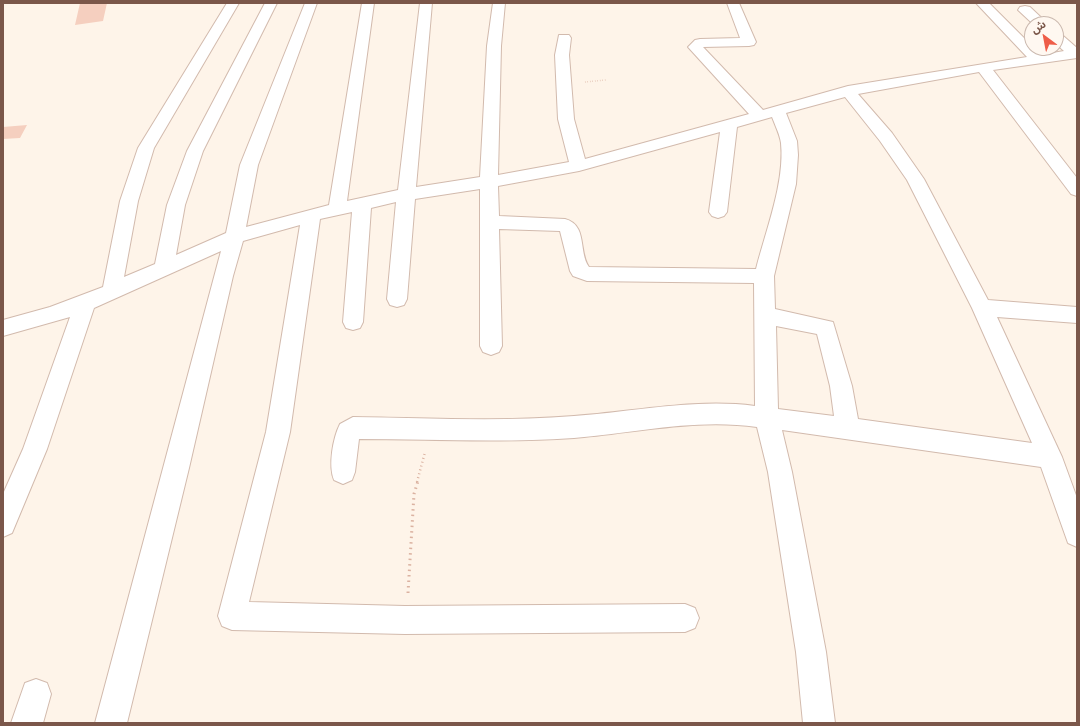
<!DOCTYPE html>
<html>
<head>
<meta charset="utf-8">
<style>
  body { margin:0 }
  #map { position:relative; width:1080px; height:726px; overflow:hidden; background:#fef4e9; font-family:Ubuntu,"Noto Sans Arabic",sans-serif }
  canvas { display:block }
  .frame { position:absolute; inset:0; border:4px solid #7b574a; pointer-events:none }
  .north { position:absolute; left:1024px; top:16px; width:40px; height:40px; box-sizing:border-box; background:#fff8f1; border:1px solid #cab8ae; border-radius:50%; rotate:328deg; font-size:11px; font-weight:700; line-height:16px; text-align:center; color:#7b574a }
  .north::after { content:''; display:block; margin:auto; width:14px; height:18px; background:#ee5d48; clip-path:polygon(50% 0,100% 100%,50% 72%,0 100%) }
</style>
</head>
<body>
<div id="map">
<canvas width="1080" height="726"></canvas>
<div class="frame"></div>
<div class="north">ش</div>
</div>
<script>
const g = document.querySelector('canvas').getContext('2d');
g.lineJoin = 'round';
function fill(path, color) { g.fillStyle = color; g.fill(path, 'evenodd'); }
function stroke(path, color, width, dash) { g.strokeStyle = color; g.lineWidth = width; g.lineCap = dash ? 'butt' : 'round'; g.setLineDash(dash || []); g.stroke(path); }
const building = new Path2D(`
  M80,3H107L103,21L75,25Z
  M27,125L20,138L3,139V127Z`);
const pathFar2 = new Path2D(`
  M585,82L606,80`);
const pathFar1 = new Path2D(`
  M417,482L425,452`);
const path = new Path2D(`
  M408,593L414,494L418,481`);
const minor = new Path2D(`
  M227,3H239L154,148L138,201L124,277L155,264L167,205L187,151L265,3H277L203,151L185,205L176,255L226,233L240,165L305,3H317L258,165L246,227L329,205L362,3H374L347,201L398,190L420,3H432L416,187L480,177L487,46L493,3H505L501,46L498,175L569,162L558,119L555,55L559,35H569L571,38L569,55L574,119L585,159L749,114L688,47L695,40L700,39L740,38L727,3H739L756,42L754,45L749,46L703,47L763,110L848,86L1027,57L976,3H989L1032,46V48L1041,55L1064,51L1056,44V33L1061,34L1077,48V58L993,70L1077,178V196L1071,194L979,72L858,94L892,133L924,179L988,300L1077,307V323L997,317L1062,457L1077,498V547L1068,543L1041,467L782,430L792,472L826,652L835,723H803L796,652L768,472L757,427C696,418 635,433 574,438C502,443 430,439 359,439L355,472L352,480L343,484L334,480C328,465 333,438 340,424L353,417C427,418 501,422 574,416C634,412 695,398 755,406L754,283L587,281L573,276L570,271L560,231L499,229L502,346L499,352L491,355L483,352L480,346V189L415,199L407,299L404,305L397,307L390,305L387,299L396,202L371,208L363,322L360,328L353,330L346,328L343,322L352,212L320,219L290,432L249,602L405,606L685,604L695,608L699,618L695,628L685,632L405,634L232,630L222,626L218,616L266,432L300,225L243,241L233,276L189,468L127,723H95L221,251L94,308L47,449L12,533L3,537V494L23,449L70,317L3,336V320L50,307L103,287L120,201L138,148ZM845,97L880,141L907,180L972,308L1032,443L858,419L852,386L833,322L775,309L774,276L796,184L798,155L797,141L786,113ZM772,117C775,125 780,135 781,143C785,182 766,230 756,269L589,267C578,252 588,225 565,219L499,216L498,186L579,171L720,132L709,212L712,216L718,218L724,216L727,212L737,127ZM776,326L817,334L830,386L834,416L778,409Z
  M1025,6L1030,7L1048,24H1033L1018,10L1020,7Z
  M36,679L47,683L51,694L43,723H11L25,683Z`);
fill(building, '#f5cfbf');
stroke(minor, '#d2baad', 2);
stroke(pathFar2, '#dbb2a1', 1.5, [0.5, 2]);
stroke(pathFar1, '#dbb2a1', 2.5, [1, 3]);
stroke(path, '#dbb2a1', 3, [1.5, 4]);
fill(minor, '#fff');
</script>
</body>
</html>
